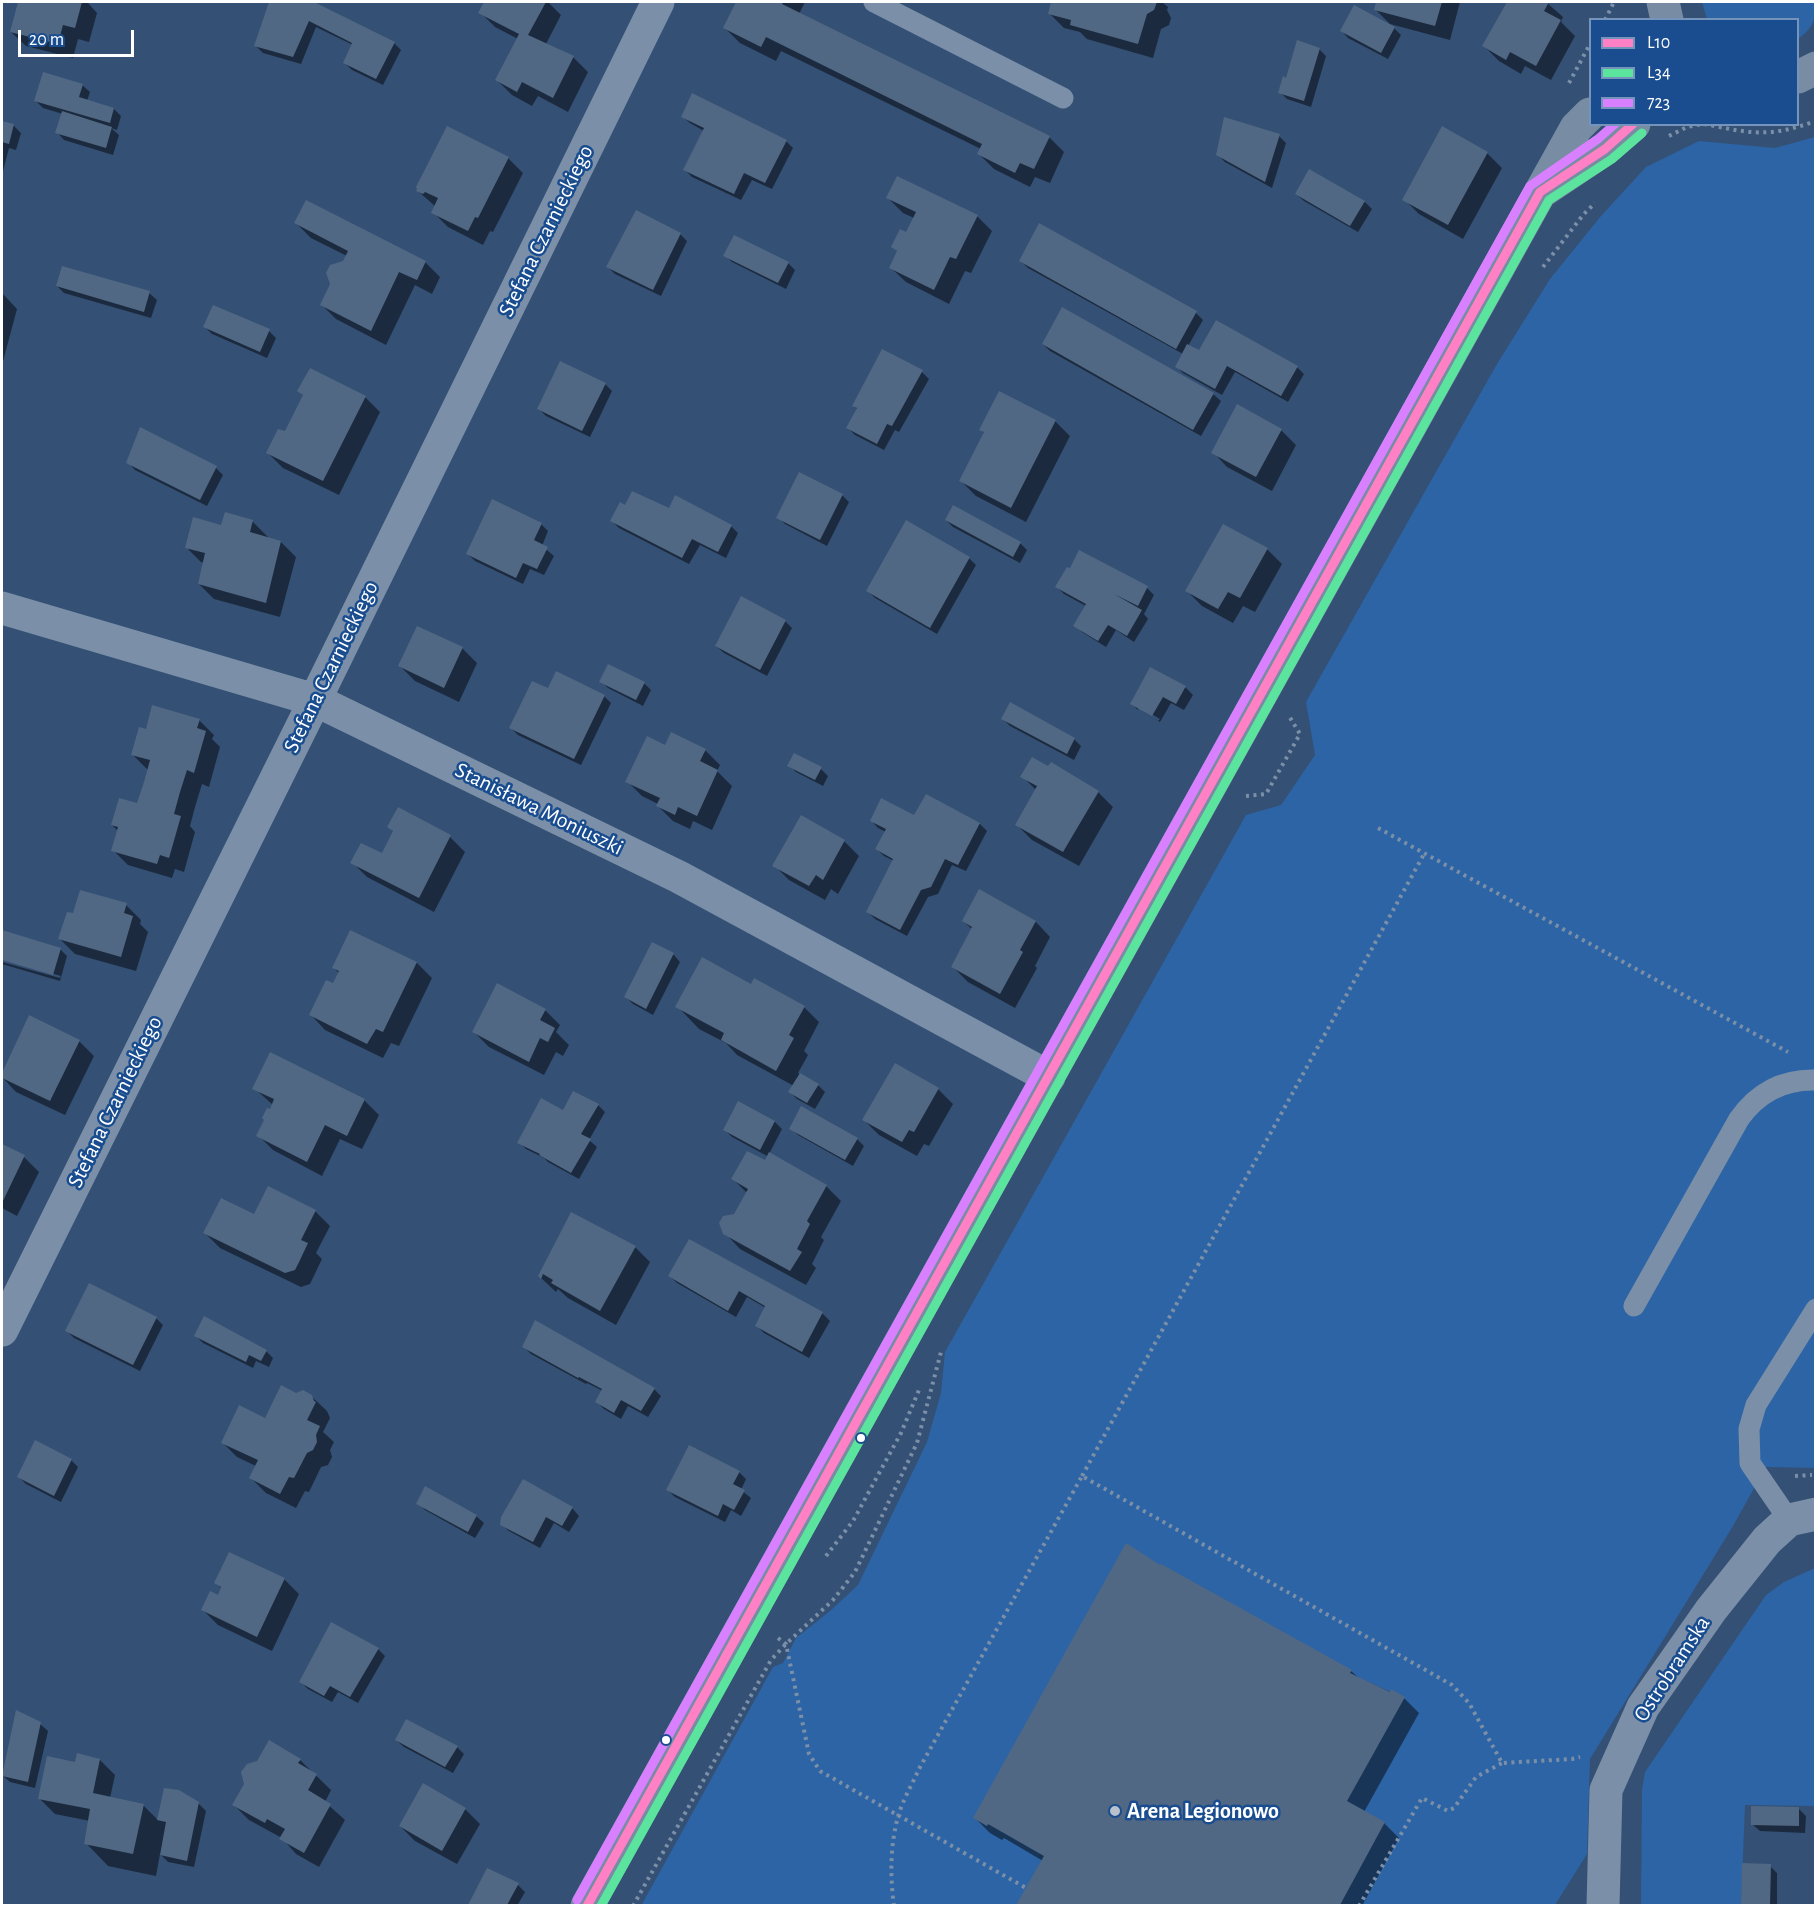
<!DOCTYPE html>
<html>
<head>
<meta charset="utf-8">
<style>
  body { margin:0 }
  #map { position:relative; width:1817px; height:1907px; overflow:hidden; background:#345074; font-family:"Alegreya Sans",sans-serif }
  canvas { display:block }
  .frame { position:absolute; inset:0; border:3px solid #fff; pointer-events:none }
  .legend { position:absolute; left:1589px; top:18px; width:210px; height:108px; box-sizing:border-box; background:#194d8f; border:2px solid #7594bc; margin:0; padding:8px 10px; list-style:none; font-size:18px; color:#fff }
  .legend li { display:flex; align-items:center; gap:12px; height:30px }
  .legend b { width:30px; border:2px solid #7594bc }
  .scale { position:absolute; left:18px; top:30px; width:116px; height:27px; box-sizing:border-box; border:3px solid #fff; border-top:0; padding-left:8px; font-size:18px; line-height:21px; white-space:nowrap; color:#fff; -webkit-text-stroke:4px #194d8f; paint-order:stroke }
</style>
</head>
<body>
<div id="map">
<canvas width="1817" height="1907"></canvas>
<div class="frame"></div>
<ul class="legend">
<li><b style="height:8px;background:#ff80c5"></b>L10</li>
<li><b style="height:8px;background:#5ae49d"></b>L34</li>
<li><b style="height:8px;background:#d880ff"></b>723</li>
</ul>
<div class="scale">20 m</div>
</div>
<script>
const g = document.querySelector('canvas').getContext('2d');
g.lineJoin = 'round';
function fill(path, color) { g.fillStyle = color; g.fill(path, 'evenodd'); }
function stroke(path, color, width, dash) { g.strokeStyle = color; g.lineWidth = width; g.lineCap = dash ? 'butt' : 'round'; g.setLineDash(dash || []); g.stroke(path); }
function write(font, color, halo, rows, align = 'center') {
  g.font = font + ' "Alegreya Sans",sans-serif'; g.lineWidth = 5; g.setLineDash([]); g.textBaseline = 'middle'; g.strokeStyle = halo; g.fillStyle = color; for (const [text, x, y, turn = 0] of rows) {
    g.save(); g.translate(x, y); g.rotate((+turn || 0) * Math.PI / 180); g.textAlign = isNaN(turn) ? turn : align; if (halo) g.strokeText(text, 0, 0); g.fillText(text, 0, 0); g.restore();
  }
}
const green = new Path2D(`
  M1702,2H1815C1816,20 1813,28 1798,39V20L1707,19Z
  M1815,137V1468L1766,1467L1733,1526L1590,1759L1587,1854L1555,1905L641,1906L773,1667L783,1663L796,1638L830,1611L858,1585L927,1442L941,1393L945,1352L1246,815L1281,805L1315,755L1306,702L1497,364L1550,279L1601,216L1646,167L1699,141L1775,148Z
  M1815,1568V1806L1745,1805L1741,1905L1641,1906L1642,1789L1645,1772L1766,1595L1784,1582Z`);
const shadow = new Path2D(`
  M19,2H87L97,13L89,42L78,39L73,58L26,46L11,32Z
  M270,2H305L316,5L394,43L401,50L383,85L352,70L345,63L353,45L316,27L301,64L263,53L256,46Z
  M486,2H548L561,15L546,44L573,57L588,72L568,112L538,96L532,106L512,95L497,80L518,39L495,27L480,12Z
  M738,2H805L799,14L1049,137L1064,152L1050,183L1035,177L1030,187L994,169L979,154L981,149L781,51L776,61L740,43L725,28Z
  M1053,2H1162L1168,7L1167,10L1171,18L1169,25L1161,29L1153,58L1087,39L1080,32L1064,28L1049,13Z
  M1378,2H1460L1450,40L1390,24L1375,9Z
  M1509,2H1546L1563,17L1561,22L1575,36L1551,80L1525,66L1521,74L1499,61L1484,46Z
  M1392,26L1401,35L1388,59L1348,38L1341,30Z
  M1319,49L1326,56L1311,107L1287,99L1280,92L1287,80Z
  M82,85L90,92L87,101L114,109L121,116L117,130L111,128L119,135L113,155L64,140L57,132L63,114L43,108L36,101Z
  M682,116L786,141L793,148L772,189L752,180L741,200L692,177L685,170L704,131L690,123Z
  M2,122L14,126L21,133L16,150L9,148L2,175Z
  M1279,136L1286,143L1272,188L1225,162L1218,155Z
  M1487,153L1502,168L1463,239L1419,214L1404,199Z
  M508,158L523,173L493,232L490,231L483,245L448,227L433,212L436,207L418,191Z
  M1296,194L1365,202L1372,209L1358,232L1304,201Z
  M888,198L977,216L992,231L971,273L965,271L949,304L906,282L891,268L898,252L892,247L907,234L914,218L903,213Z
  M296,223L425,262L440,277L432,294L415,285L386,345L336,319L321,304L347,256L311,238Z
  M680,234L687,241L661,296L615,274L608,267Z
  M725,255L788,263L795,270L786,289L732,262Z
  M1021,261L1196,313L1203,320L1188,346L1199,352L1297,367L1304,374L1288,402L1235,372L1222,395L1183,373L1176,366L1183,354L1028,268Z
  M57,286L149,293L157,300L151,318L64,293Z
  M2,293L17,309L2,365Z
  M1062,309L1213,394L1221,401L1201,436L1050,351L1043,344Z
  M205,327L269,331L276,338L267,358L212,334Z
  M922,372L929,379L899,432L895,430L884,450L855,435L848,428L858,410L853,405Z
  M605,384L612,391L590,437L546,416L539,409Z
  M299,391L365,397L380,412L339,495L283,468L268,453L285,433L304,396Z
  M1055,421L1070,436L1026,522L976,496L961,481L985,434L981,429Z
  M1281,430L1296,445L1272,491L1227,467L1213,452Z
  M128,462L216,468L223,475L207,506L135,470Z
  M842,495L849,502L827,546L785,524L778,517Z
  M626,507L670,510L731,526L738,533L726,558L700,545L689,564L619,528L612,521Z
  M226,514L253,522L268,537L267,539L281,542L296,557L280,617L214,599L199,584L205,563L201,562L186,547L222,526Z
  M946,520L1020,543L1027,550L1020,563L953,527Z
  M541,524L548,531L542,546L554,556L544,575L530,569L523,584L475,561L468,554Z
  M1267,549L1282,564L1255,612L1243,606L1233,623L1202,606L1187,591Z
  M1080,552L1147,588L1154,595L1144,614L1148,619L1134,642L1116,630L1106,647L1082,632L1075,625L1086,606L1064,594L1057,587L1070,571Z
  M969,558L976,565L937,634L875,598L868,591Z
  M785,621L792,628L767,676L724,653L716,646Z
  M462,648L477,663L459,702L415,681L400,666Z
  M1150,669L1185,687L1193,695L1184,710L1171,703L1160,722L1138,710L1158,721L1160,719L1138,706V710L1131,703Z
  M601,681L644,683L651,690L643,706L608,688Z
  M604,696L611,703L581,765L518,735L511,728Z
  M1003,719L1074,739L1081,746L1074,760L1010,726Z
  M199,720L214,735L212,739L220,747L209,787L202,784L195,807L190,826L195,832L184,872L175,869L172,878L128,865L113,850L118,831L112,825L138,805L148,770L133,755L147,731Z
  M705,750L720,765L717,771L732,786L712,830L693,821L690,829L673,821L658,806V804L642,796L627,781Z
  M789,765L821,769L828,776L823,786L796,772Z
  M1022,776L1098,792L1113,807L1079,866L1032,840L1017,825L1036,790Z
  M399,809L450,837L465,852L434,912L367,877L352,862L382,855L394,832L389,827Z
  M915,817L980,824L987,831L966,871L952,865L938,894L928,897L907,936L875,919L868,912L894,861L884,856L877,849L886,832L878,828L871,820Z
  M844,841L859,856L838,894L831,889L825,900L789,880L774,865Z
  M980,891L1036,922L1050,937L1035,966L1037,968L1015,1008L968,982L953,967L973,930L963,921Z
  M126,905L141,920L140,924L148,932L136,971L75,954L60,939L74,915Z
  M2,932L60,949L67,956L60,981L2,964V962L60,978L61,976L2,959Z
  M653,944L673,954L680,962L653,1015L633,1004L626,997Z
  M417,963L432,978L399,1046L391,1043L383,1058L325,1030L311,1015L333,985L339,973L334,968Z
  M754,980L804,1007L819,1022L804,1051L808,1055L798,1073L818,1085L825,1092L815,1109L797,1099L790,1092L794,1086L737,1055L726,1043L699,1029L677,1006L751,986Z
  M545,1010L560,1025L556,1032L569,1045L563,1056L556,1052L544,1075L489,1047L474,1032Z
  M30,1017L79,1041L94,1056L65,1115L16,1092L2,1077Z
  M254,1088L364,1100L379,1115L362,1149L340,1139L322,1176L273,1150L258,1135L273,1105Z
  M938,1089L953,1104L929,1146L924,1144L917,1156L879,1135L864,1120Z
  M738,1103L775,1122L782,1129L769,1154L826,1186L841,1201L821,1237L824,1240L812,1264L816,1268L806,1285L740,1249L725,1233L747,1193L733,1179L765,1162L769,1157L732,1137L724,1129Z
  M598,1105L605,1112L589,1140L597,1147L579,1179L548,1162L544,1158L526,1149L519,1142L564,1112Z
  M791,1128L857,1139L864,1146L853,1166L798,1135Z
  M2,1146L24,1157L39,1172L17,1216L2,1208Z
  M315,1211L330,1226L316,1253L322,1259L310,1284L301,1287L220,1248L205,1233L255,1216Z
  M571,1214L635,1247L650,1262L616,1325L568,1298L558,1289L556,1292L539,1276Z
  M690,1241L823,1314L830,1321L809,1358L764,1333L757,1326L766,1308L747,1297L736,1317L677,1283L670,1276Z
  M156,1318L163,1325L140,1371L74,1338L67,1331Z
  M196,1336L266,1351L273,1358L269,1367L256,1361L253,1368L203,1343Z
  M524,1347L654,1389L661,1396L648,1417L628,1406L621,1419L604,1409L597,1402L603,1391L587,1383L586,1384L531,1354Z
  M296,1394L311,1396L327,1411L330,1418L323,1432L334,1442L330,1450L332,1457L328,1465L321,1467L309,1492L305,1491L296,1508L266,1493L251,1478L256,1466L237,1457L222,1442L265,1420Z
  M71,1460L78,1467L61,1502L26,1484L19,1477Z
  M739,1472L746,1479L741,1490L751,1498L741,1516L731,1510L725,1522L675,1497L668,1490Z
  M418,1503L476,1516L484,1523L475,1538L425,1510Z
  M572,1508L579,1516L569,1532L554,1523L540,1548L509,1531L501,1524Z
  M1160,1567L1351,1671L1359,1678L1404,1698L1419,1713L1364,1812L1384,1823L1399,1838L1362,1906H1018L1043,1861L1004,1838L1002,1840L990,1833L975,1818Z
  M284,1579L299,1594L272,1651L218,1625L203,1610L218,1597L222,1589L216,1583Z
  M378,1649L385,1656L358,1703L338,1692L332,1702L308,1689L301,1682Z
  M40,1724L48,1731L35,1788L10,1782L2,1775Z
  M396,1740L457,1747L464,1754L453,1773L404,1747Z
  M100,1760L115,1775L110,1798L143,1805L158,1820L165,1789L198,1803L206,1811L194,1867L168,1862L160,1854L156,1876L108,1866L86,1843L90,1821L55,1814L40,1799L76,1764Z
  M300,1760L331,1790L325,1802L345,1820L319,1867L296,1854L282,1838L249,1820L234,1805Z
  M465,1809L480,1824L457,1864L415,1841L400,1826Z
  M1799,1809L1806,1816L1805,1833L1760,1831L1752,1824Z
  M1744,1865L1770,1866L1777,1873V1906H1742Z
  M488,1870L518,1885L525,1892L517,1906H469Z`);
const building = new Path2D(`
  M18,2H82L75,28L63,25L58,44L10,32Z
  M269,2H311L316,3L395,42L376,79L343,63L352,43L309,21L293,57L254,46Z
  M484,2H546L528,35L574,56L553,98L522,82L517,92L495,80L519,34L478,13Z
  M736,2H783L782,4L1050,136L1034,169L1020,163L1015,173L977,154L982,144L766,37L761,47L723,28Z
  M1051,2H1157L1154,10L1147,14L1138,44L1070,25L1071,20L1048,14Z
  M1376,2H1442L1435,26L1374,10Z
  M1507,2H1549L1544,11L1561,20L1536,66L1510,52L1506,60L1482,46Z
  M1354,5L1395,27L1381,53L1340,31Z
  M1297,40L1320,48L1304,101L1278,93L1283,76L1286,78Z
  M43,72L83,84L79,97L114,108L110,123L34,101Z
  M692,93L787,140L765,183L744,173L734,194L683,170L704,128L681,117Z
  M62,111L112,127L106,148L55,133Z
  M1224,117L1280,134L1265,182L1216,155Z
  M2,121L14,124L9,144L2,142Z
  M447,126L509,157L478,218L475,217L468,231L431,213L438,198L425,192L423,194L416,191L417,189L416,187Z
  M1442,126L1488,152L1448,225L1402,200Z
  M1309,169L1365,201L1350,226L1295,194Z
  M897,176L978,215L956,259L950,257L934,290L889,268L897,251L891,247L900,229L906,232L916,212L886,198Z
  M306,200L426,261L417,280L399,272L371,331L320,305L330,284L326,273L330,265L343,261L348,251L294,223Z
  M636,210L681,233L653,290L606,267Z
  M1039,223L1197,311L1176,349L1019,261Z
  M734,235L789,262L778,283L723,256Z
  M62,266L150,291L144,312L56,286Z
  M213,305L270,329L260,352L203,327Z
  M1062,307L1214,393L1193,430L1042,344Z
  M1216,320L1298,366L1281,396L1227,366L1215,389L1175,367L1187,344L1199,350Z
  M882,349L923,370L892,426L887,424L877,444L846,428L857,408L852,406Z
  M560,361L606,383L582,431L537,409Z
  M310,368L366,396L323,481L266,453L278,429L285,431L303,395L297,391Z
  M999,391L1056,420L1011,508L959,481L984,432L979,430Z
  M1237,404L1282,429L1256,477L1211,453Z
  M140,427L217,466L200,500L126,463Z
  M799,472L843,494L820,540L776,518Z
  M632,491L669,508L675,495L732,525L718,552L692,539L682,558L610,521L620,502L625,505Z
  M492,499L542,523L534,540L548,547L537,569L523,563L516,578L466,554Z
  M953,505L1021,542L1013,557L945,520Z
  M225,512L253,520L250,532L281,541L266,603L198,584L205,553L185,548L193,517L221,525Z
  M906,520L970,557L930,628L866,591Z
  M1223,524L1268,548L1240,598L1228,592L1218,609L1185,591Z
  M1079,550L1148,586L1138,606L1114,594L1142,610L1127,636L1108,625L1098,641L1073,626L1086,604L1055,587L1067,567L1070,568Z
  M741,596L786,620L760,670L715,646Z
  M417,626L463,647L444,688L398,666Z
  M608,664L645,682L636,700L599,682Z
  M1150,667L1186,686L1176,704L1163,697L1152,716L1130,704Z
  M556,671L605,695L574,759L509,728L532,681L548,688Z
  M1010,702L1075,738L1067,754L1001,719Z
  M152,705L200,719L197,728L206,731L194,773L187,770L180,792L174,814L181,816L169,858L160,855L157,864L111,851L118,827L111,825L119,798L137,803L144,782L150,760L131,755L139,727L146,729Z
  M671,732L706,749L700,761L718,770L697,816L678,807L675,815L656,806L660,798L625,782L647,736L665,745Z
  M794,753L822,767L815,780L787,766Z
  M1032,757L1048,766L1051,762L1099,791L1063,852L1015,825L1037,786L1020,777Z
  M926,794L980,823L958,865L945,859L931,887L921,890L900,930L866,912L893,859L875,849L886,829L870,821L881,798L914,815Z
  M398,807L451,835L419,898L350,863L361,843L382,853L393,831L387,827Z
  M801,815L845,840L823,880L816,875L809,886L772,866Z
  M979,889L1036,921L1020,950L1023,952L1000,994L951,967L972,927L962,921Z
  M80,890L127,903L124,913L133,916L121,957L58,939L67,912L73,913Z
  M2,930L61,948L53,975L2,960Z
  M350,930L417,962L383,1032L376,1029L367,1044L309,1015L326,980L333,983L339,971L332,968Z
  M652,942L674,953L646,1009L624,997Z
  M702,957L751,984L754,978L805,1006L789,1035L794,1038L776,1071L721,1040L724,1033L675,1007Z
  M497,983L546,1009L540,1020L555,1028L548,1042L540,1038L529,1062L472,1032Z
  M29,1015L80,1040L50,1101L2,1078V1073Z
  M270,1052L365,1099L347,1136L325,1125L307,1162L256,1136L264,1120L262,1118L267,1108L270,1109L274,1099L252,1089Z
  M895,1063L939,1088L914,1132L909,1130L902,1142L862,1120Z
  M800,1073L819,1084L807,1103L788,1092Z
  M573,1091L599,1104L581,1134L591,1139L571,1173L539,1155L540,1154L517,1143L541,1098L563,1110Z
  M738,1101L775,1121L760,1150L723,1130Z
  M801,1106L858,1138L845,1160L789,1129Z
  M2,1144L25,1155L2,1203Z
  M747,1151L765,1160L769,1152L827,1185L807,1221L810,1224L797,1249L802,1252L790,1271L723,1234L719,1223L723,1216L734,1214L748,1189L731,1179Z
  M268,1186L316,1210L301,1240L308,1243L300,1260L295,1270L285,1273L203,1233L221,1198L254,1214Z
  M571,1212L636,1246L600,1311L551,1283L553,1280L543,1274L541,1279L538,1276Z
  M689,1239L823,1312L802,1352L755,1326L765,1306L739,1291L728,1311L668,1276Z
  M89,1283L157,1317L133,1365L65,1331Z
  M204,1316L267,1350L261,1361L249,1355L246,1362L194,1336Z
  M535,1320L655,1388L641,1411L621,1400L614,1413L595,1402L602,1389L579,1377L578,1378L522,1347Z
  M281,1385L296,1393L303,1390L312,1395L314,1401L316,1402L307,1420L320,1426L316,1435L317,1442L313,1450L307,1453L294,1478L289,1477L280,1494L249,1478L258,1460L221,1443L239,1405L265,1418Z
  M35,1440L72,1459L54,1496L17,1477Z
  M689,1445L740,1471L733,1484L745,1490L734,1510L723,1504L718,1516L666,1490Z
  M523,1479L573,1507L562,1526L546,1517L533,1542L500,1525L501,1517Z
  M425,1486L477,1515L468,1532L416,1504Z
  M1126,1543L1160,1565L1161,1564L1352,1670L1350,1673L1390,1692L1391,1689L1405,1697L1347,1801L1385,1822L1340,1905H1016L1044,1856L988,1824L987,1826L973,1818Z
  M229,1552L285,1578L257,1637L201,1610L210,1591L218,1595L221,1587L214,1583Z
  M331,1622L379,1648L350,1697L330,1686L324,1696L299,1682Z
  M16,1710L41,1722L28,1782L2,1776Z
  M406,1719L458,1746L445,1767L395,1740Z
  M269,1740L301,1759L298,1763L317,1774L308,1790L331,1804L304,1853L279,1839L285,1829L267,1819L265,1823L232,1805L244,1784L241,1772L247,1764L257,1761Z
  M77,1753L100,1759L93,1793L144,1804L133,1854L84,1844L90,1809L38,1799L47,1756L75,1762Z
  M423,1783L466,1808L442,1851L399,1826Z
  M164,1788L179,1790L199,1802L187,1861L160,1855L166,1822L157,1820Z
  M1751,1806L1799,1807V1826L1751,1825Z
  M1742,1863L1771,1864L1770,1905H1741Z
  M487,1868L519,1883L507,1905H468Z`);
const path = new Path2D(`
  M1605,20L1614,2
  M1569,83L1590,44
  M1704,124C1726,128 1748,134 1770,132C1786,131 1801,126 1816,121
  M1669,136L1687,127L1702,124
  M1543,267L1583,215L1595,203
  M1246,796L1266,794L1300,734L1289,716
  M1378,828L1788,1052
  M1082,1476L1424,854
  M1795,1476L1812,1475
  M826,1556L853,1521L901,1433L919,1390
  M778,1638L786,1644L809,1754L820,1771L1026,1888
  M633,1906L771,1660L786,1644L833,1600L855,1572L917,1443L941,1352
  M894,1906C890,1877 890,1845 898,1817C902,1801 912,1785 919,1769L1082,1476L1452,1685L1469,1703L1502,1763L1572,1759L1580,1757
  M1359,1906L1422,1798L1448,1811L1454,1808L1476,1777L1502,1763`);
const lane = new Path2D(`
  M874,2L1063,98
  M1634,1306L1739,1119C1758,1092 1783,1079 1816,1080
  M1789,1520L1750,1463L1749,1429L1756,1405L1816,1309`);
const street = new Path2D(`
  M2,608L315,700L679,877L1049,1077
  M2,1330L315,700L658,2
  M1603,1906L1606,1790L1643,1707L1711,1610L1767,1540L1789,1520L1816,1514`);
const secondary = new Path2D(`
  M1663,2L1667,20
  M1798,77L1816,68
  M1544,190L1605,149L1634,124
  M587,1906L1576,128L1590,114`);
const bus1 = new Path2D(`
  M587,1906L1540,192L1605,149L1633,124`);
const bus2 = new Path2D(`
  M601,1906L1549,200L1612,159L1642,133`);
const bus3 = new Path2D(`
  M577,1900L1530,186L1598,139L1615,124`);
const markers = [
  [861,1438,5,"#fff"],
  [666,1740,5,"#fff"],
  [1115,1811,6,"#b8c2ce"]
];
const streetNames = [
  ["Stefana Czarnieckiego",546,231,-64],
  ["Stefana Czarnieckiego",331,667,-64],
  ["Stanisława Moniuszki",539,809,26],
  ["Stefana Czarnieckiego",115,1102,-64],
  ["Ostrobramska",1672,1669,-57]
];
const poiNames = [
  ["Arena Legionowo",1127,1811]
];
fill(green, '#2d64a5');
fill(shadow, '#0007');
fill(building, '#516884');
stroke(path, '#7b90a8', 4, [3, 4.5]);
stroke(lane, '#7b90a8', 21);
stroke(street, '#7b90a8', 33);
stroke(secondary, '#788ca4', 33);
stroke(bus1, '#ff80c5', 9);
stroke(bus2, '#5ae49d', 9);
stroke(bus3, '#d880ff', 9);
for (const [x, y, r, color] of markers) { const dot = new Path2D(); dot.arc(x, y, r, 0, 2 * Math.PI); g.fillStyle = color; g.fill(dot); stroke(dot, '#194d8f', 2); }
write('22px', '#fff', '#194d8f', streetNames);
write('bold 22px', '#fff', '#194d8f', poiNames, 'left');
</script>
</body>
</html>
